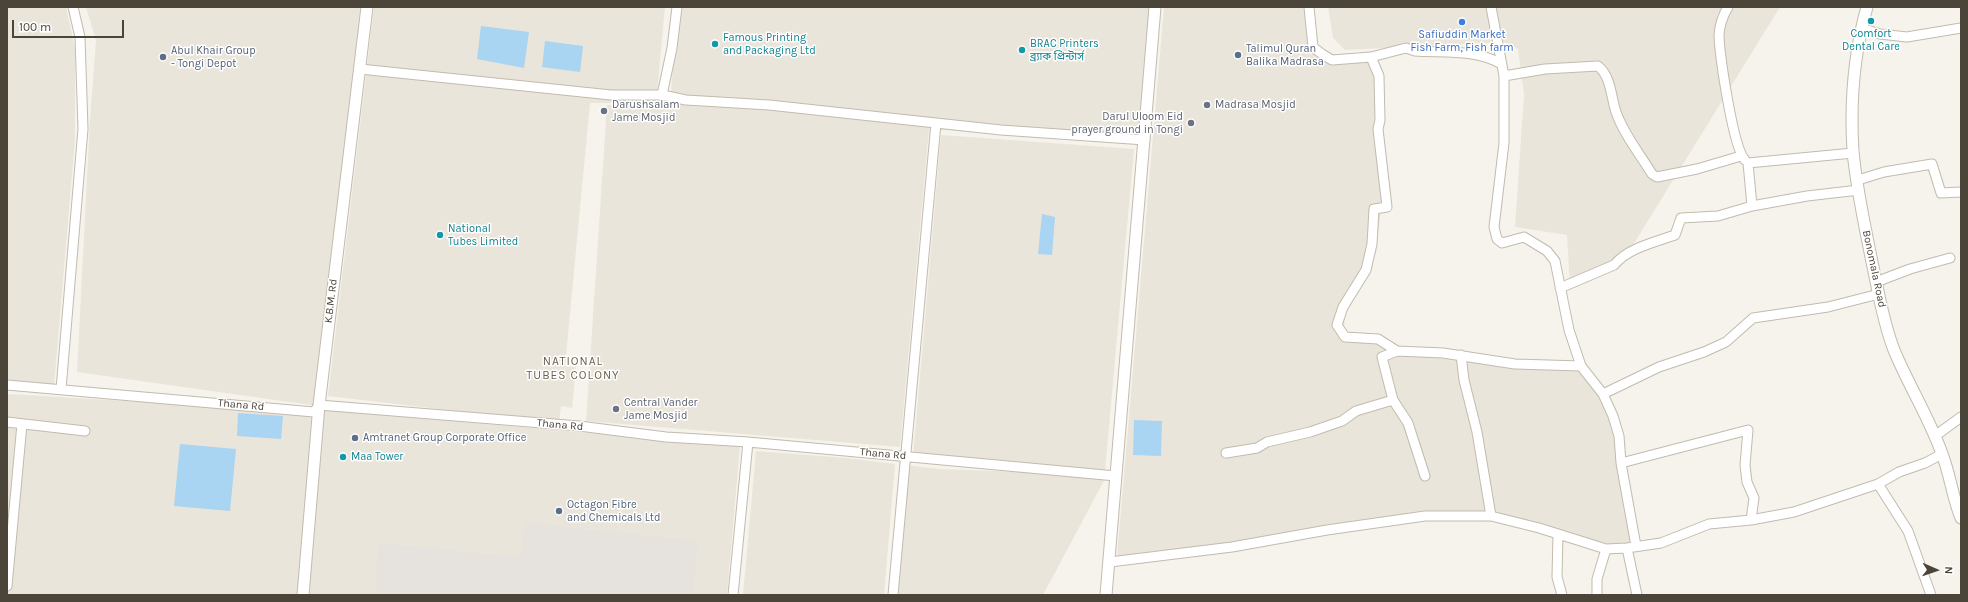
<!DOCTYPE html>
<html>
<head>
<meta charset="utf-8">
<style>
  body { margin:0 }
  #map { position:relative; width:1968px; height:602px; overflow:hidden; background:#f6f3ec; font-family:Karla,sans-serif }
  canvas { display:block }
  .frame { position:absolute; inset:0; border:8px solid #4b4439; pointer-events:none }
  .north { position:absolute; left:1916px; top:550px; width:40px; height:40px; -webkit-text-stroke:3px #fff; paint-order:stroke; rotate:92deg; font-size:11px; font-weight:700; line-height:16px; text-align:center; color:#4b4439 }
  .north::after { content:''; display:block; margin:auto; width:14px; height:18px; background:#4b4439; clip-path:polygon(50% 0,100% 100%,50% 72%,0 100%) }
  .scale { position:absolute; left:12px; top:20px; width:112px; height:18px; box-sizing:border-box; border:2px solid #4b4439; border-top:0; padding-left:5px; font-size:12px; line-height:14px; white-space:nowrap; color:#4b4439; -webkit-text-stroke:3px #fff; paint-order:stroke }
</style>
</head>
<body>
<div id="map">
<canvas width="1968" height="602"></canvas>
<div class="frame"></div>
<div class="north">N</div>
<div class="scale">100 m</div>
</div>
<script>
const g = document.querySelector('canvas').getContext('2d');
g.lineJoin = 'round';
function fill(path, color) { g.fillStyle = color; g.fill(path, 'evenodd'); }
function stroke(path, color, width, dash) { g.strokeStyle = color; g.lineWidth = width; g.lineCap = dash ? 'butt' : 'round'; g.setLineDash(dash || []); g.stroke(path); }
function write(font, color, halo, rows, align = 'center') {
  g.font = font + ' Karla,"Noto Sans Bengali",sans-serif'; g.lineWidth = 3; g.setLineDash([]); g.textBaseline = 'middle'; g.strokeStyle = halo; g.fillStyle = color; for (const [text, x, y, turn = 0] of rows) {
    g.save(); g.translate(x, y); g.rotate((+turn || 0) * Math.PI / 180); g.textAlign = isNaN(turn) ? turn : align; if (halo) g.strokeText(text, 0, 0); g.fillText(text, 0, 0); g.restore();
  }
}
const residential = new Path2D(`
  M7,7H66L75,48V139L54,386L7,381Z
  M86,7H361L318,406L77,372L90,120L96,40Z
  M374,7H665L656,103H590L565,366L576,367L572,408L561,406L559,423L328,396Z
  M678,7H1153L1143,143L929,129L900,447L586,421L607,105L670,104Z
  M1164,7H1310L1311,48L1333,61L1370,62L1381,75L1379,131L1390,201L1381,211L1376,253L1367,272L1345,307L1344,332L1354,333L1401,349L1541,363L1571,365L1585,362L1601,387L1618,454L1636,549L1609,550L1509,523L1437,518L1117,557Z
  M1328,7H1780L1625,258L1570,286L1567,235L1515,227L1524,95L1518,49L1504,42L1345,50L1333,38Z
  M941,135L1134,149L1105,471L913,456Z
  M7,394L314,412L301,595H7Z
  M324,410L740,446L727,595H306Z
  M756,451L847,458L895,464L884,595H743Z
  M905,465L939,469L1107,475L1043,595H896Z`);
const industrial = new Path2D(`
  M526,523L698,541L693,595H375L378,543L520,557Z`);
const water = new Path2D(`
  M481,26L529,32L524,68L477,59Z
  M545,41L583,46L580,72L542,67Z
  M1042,214L1055,217L1052,255L1038,254Z
  M238,413L283,416L281,439L237,436Z
  M1134,420L1162,421L1161,456L1133,455Z
  M180,444L236,449L230,511L174,506Z`);
const minor = new Path2D(`
  M677,7L672,48L662,95L686,100L769,105L1001,130L1145,140
  M1309,7L1313,47L1322,54L1332,60L1371,57L1406,48L1415,51C1443,53 1477,49 1501,64
  M1491,7L1504,76V143L1494,227L1497,239L1502,243L1524,237L1547,251L1555,261L1569,330L1581,366L1603,394L1613,416L1619,436L1621,463L1636,546
  M1728,7C1723,15 1719,27 1719,36C1720,57 1733,148 1745,160
  M1861,28L1880,34L1907,37L1961,28
  M1371,57L1379,76L1380,120L1378,129L1387,207L1374,209L1372,244L1366,270L1343,307L1337,325L1345,337L1378,339L1397,351L1443,353L1515,364L1581,366
  M360,69L611,95H662
  M1504,76L1545,69L1598,66C1611,76 1611,97 1616,112C1624,135 1640,154 1652,174L1657,177L1697,169L1741,156
  M1858,180L1884,172L1932,164L1941,193L1961,192
  M1752,206L1807,196L1859,190
  M1876,282L1910,269L1950,258
  M1560,288L1614,265C1628,248 1655,242 1675,235L1681,218L1718,216L1752,206L1748,163L1853,153
  M1397,351L1382,357L1393,400L1408,423L1425,476
  M1461,355L1464,380L1477,432L1491,516
  M7,385L314,412L319,405L579,426L666,437L748,442L1116,476
  M61,389L83,129L80,37L73,7
  M1603,394L1659,367L1704,352L1726,342L1753,318L1828,307L1879,294
  M7,422L85,431
  M1935,436L1961,417
  M1226,453L1257,448L1267,442L1310,432L1342,421L1356,411L1393,400
  M1621,463L1748,430L1745,465L1747,482L1754,498L1751,520
  M1878,484L1908,531L1931,595
  M1558,534L1557,577L1562,595
  M1627,548L1637,595
  M1110,562L1232,547L1327,530L1425,516H1491L1539,528L1606,549L1627,548L1661,543L1709,524L1751,520L1794,512L1878,484L1899,472L1925,463L1942,454
  M7,586L22,424
  M733,595L748,442
  M893,595L936,123
  M1597,595V579L1606,549`);
const tertiary = new Path2D(`
  M1867,7C1854,53 1850,103 1853,151C1856,186 1865,227 1872,262C1878,290 1883,322 1894,350C1908,384 1928,416 1941,451C1950,473 1952,496 1961,518
  M303,595L319,405L367,7
  M1106,595L1155,7`);
const markers = [
  [1871,21,4,"#0f9aa8"],
  [1462,22,4,"#3f7fe0"],
  [715,44,4,"#0f9aa8"],
  [1022,50,4,"#0f9aa8"],
  [1238,55,4,"#5c6f8a"],
  [163,57,4,"#5c6f8a"],
  [1207,105,4,"#6b7280"],
  [604,111,4,"#6b7280"],
  [1191,123,4,"#6b7280"],
  [440,235,4,"#0f9aa8"],
  [616,409,4,"#6b7280"],
  [355,438,4,"#5c6f8a"],
  [343,457,4,"#0f9aa8"],
  [559,511,4,"#5c6f8a"]
];
const cultureNames = [
  ["Comfort",1871,34,"center"],
  ["Dental Care",1871,47,"center"],
  ["Famous Printing",723,38],
  ["and Packaging Ltd",723,51],
  ["BRAC Printers",1030,44],
  ["ব্র্যাক প্রিন্টার্স",1030,57],
  ["National",448,229],
  ["Tubes Limited",448,242],
  ["Maa Tower",351,457]
];
const shopNames = [
  ["Safiuddin Market",1462,35],
  ["Fish Farm, Fish farm",1462,48]
];
const serviceNames = [
  ["Talimul Quran",1246,49],
  ["Balika Madrasa",1246,62],
  ["Abul Khair Group",171,51],
  ["- Tongi Depot",171,64],
  ["Amtranet Group Corporate Office",363,438],
  ["Octagon Fibre",567,505],
  ["and Chemicals Ltd",567,518]
];
const worshipNames = [
  ["Darushsalam",612,105],
  ["Jame Mosjid",612,118],
  ["Madrasa Mosjid",1215,105],
  ["Darul Uloom Eid",1183,117,"right"],
  ["prayer ground in Tongi",1183,130,"right"],
  ["Central Vander",624,403],
  ["Jame Mosjid",624,416]
];
const streetNames = [
  ["Bonomala Road",1874,269,78],
  ["K.B.M. Rd",331,301,-83],
  ["Thana Rd",241,405,5],
  ["Thana Rd",560,425,5],
  ["Thana Rd",883,454,5]
];
const neighbourhoodNames = [
  ["NATIONAL",573,362],
  ["TUBES COLONY",573,376]
];
fill(residential, '#eae5da');
fill(industrial, '#e6e2dd');
fill(water, '#a9d4f2');
stroke(minor, '#c2bbae', 11);
stroke(tertiary, '#c2bbae', 13);
stroke(minor, '#fff', 9);
stroke(tertiary, '#fff', 11);
for (const [x, y, r, color] of markers) { const dot = new Path2D(); dot.arc(x, y, r, 0, 2 * Math.PI); g.fillStyle = color; g.fill(dot); stroke(dot, '#fff', 1.5); }
write('11px', '#0d838f', '#fff', cultureNames, 'left');
write('11px', '#366cbe', '#fff', shopNames);
write('11px', '#4e5e75', '#fff', serviceNames, 'left');
write('11px', '#5b616d', '#fff', worshipNames, 'left');
write('11px', '#4b4439', '#fff', streetNames);
g.letterSpacing = '1px';
write('12px', '#6e6250', '#fff', neighbourhoodNames);
g.letterSpacing = '0px';
</script>
</body>
</html>
